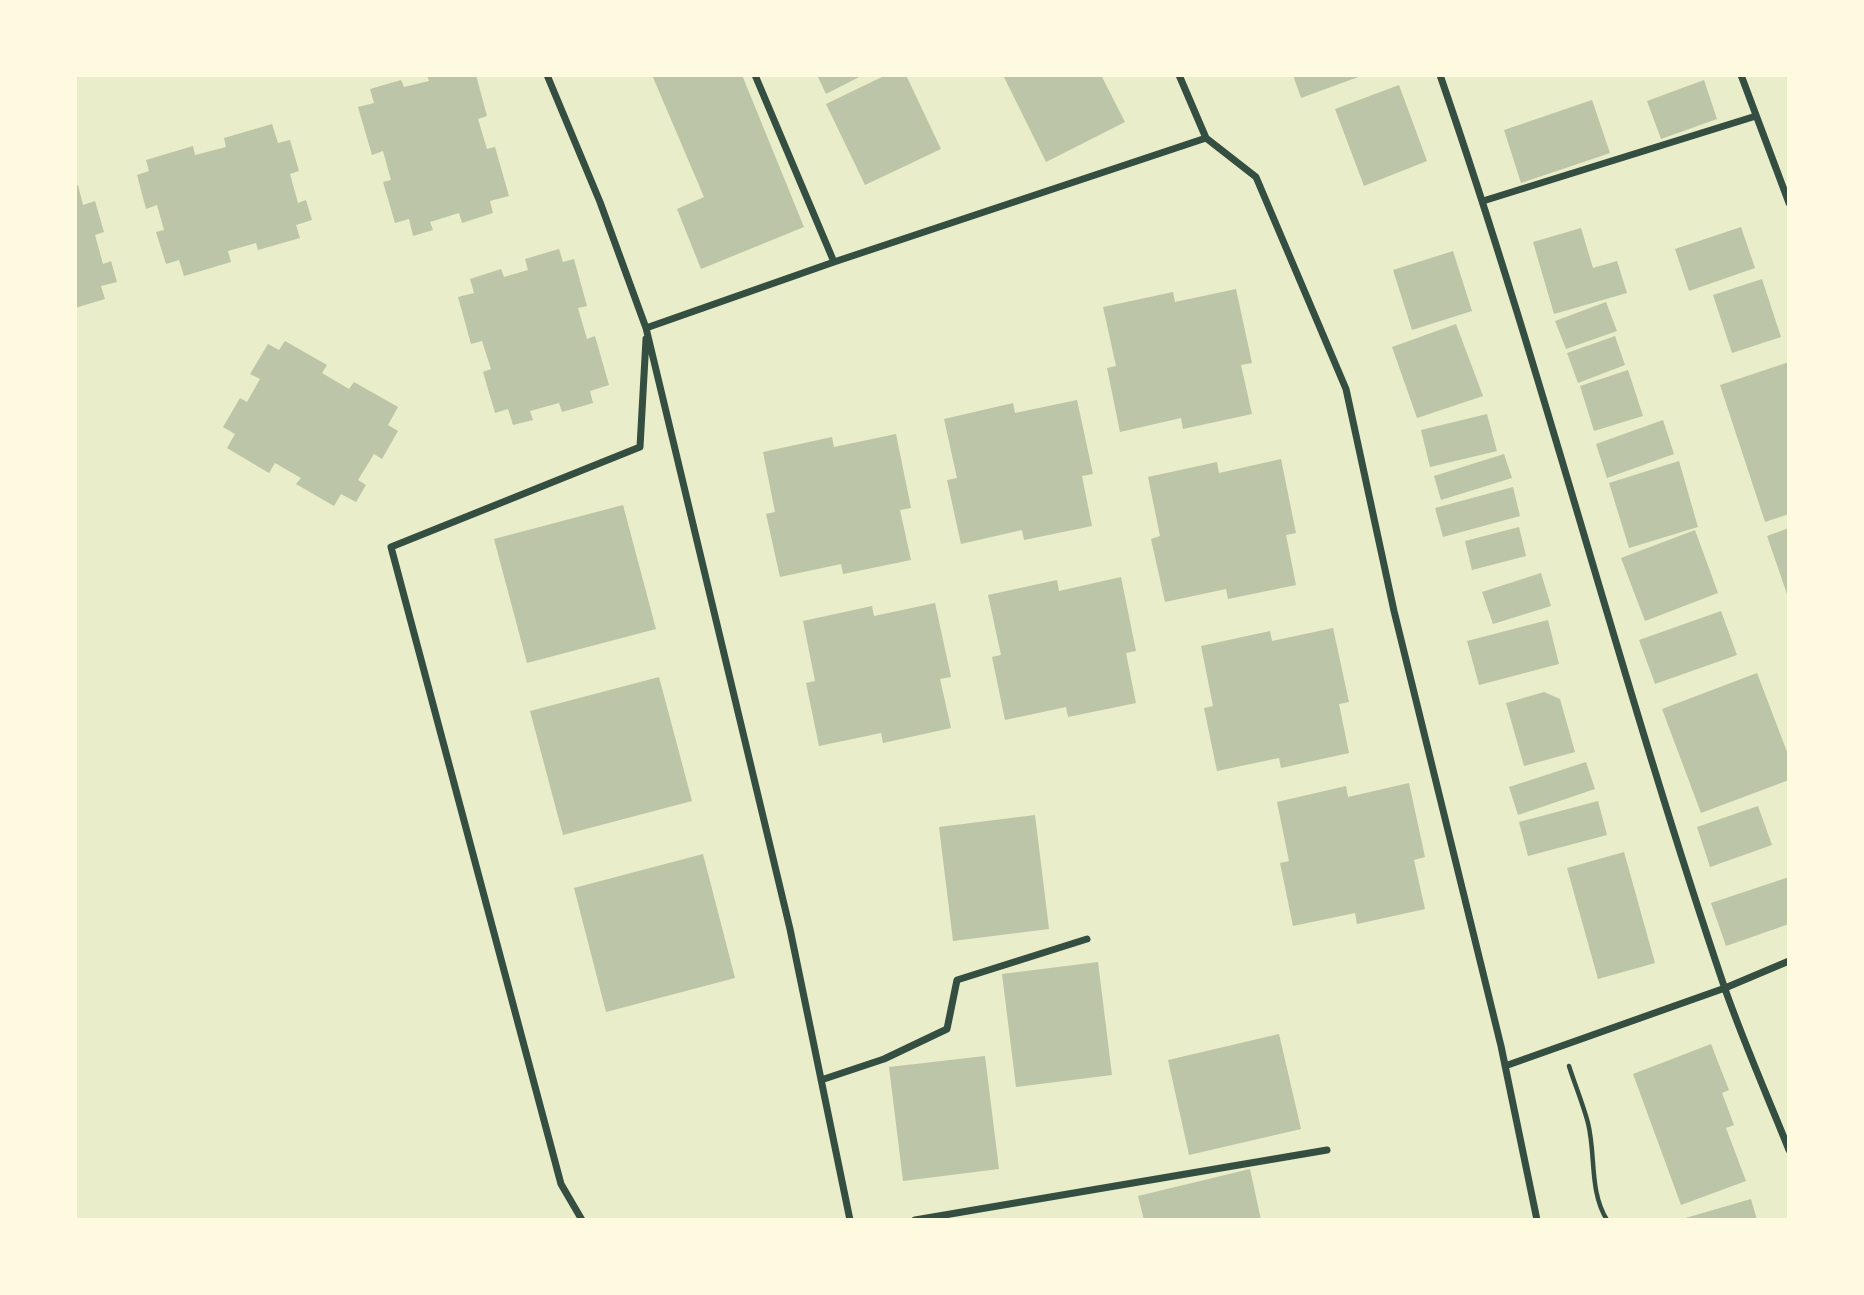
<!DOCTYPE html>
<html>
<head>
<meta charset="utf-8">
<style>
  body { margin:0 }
  #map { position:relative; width:1864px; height:1295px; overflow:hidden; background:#e9edc9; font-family:Manrope,sans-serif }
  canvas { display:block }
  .frame { position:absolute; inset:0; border:77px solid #fefae0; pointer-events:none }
</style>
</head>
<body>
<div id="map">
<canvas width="1864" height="1295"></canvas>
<div class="frame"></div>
</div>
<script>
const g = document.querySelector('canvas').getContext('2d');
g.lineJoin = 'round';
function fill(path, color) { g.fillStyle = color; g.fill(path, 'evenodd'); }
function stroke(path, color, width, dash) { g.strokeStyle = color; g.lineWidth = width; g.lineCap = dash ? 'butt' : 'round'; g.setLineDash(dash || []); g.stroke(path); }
const building = new Path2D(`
  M427,75H476L487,116L478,119L487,149L495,147L509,196L490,201L493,213L462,223L459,213L430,222L433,230L413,236L409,219L395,223L383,182L391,180L383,151L372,155L358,107L374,103L370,89L401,80L404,87L429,81Z
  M652,75H742L804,227L701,269L677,209L704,197Z
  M817,75H863L826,94Z
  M886,75H906L941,149L865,185L826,104Z
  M1003,75H1101L1125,122L1046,162Z
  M1293,75H1361V76L1301,98Z
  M1704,80L1717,119L1661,139L1647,101Z
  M1399,85L1427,161L1364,186L1335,109Z
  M1592,100L1610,153L1521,183L1504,130Z
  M272,124L278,143L290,140L299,171L290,174L298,203L306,200L312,220L296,225L300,238L258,250L256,243L228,251L231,262L184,276L179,260L166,264L156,232L164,230L157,205L146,209L137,175L149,171L146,160L193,146L195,155L226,147L224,138Z
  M78,185L83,205L95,201L104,232L95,235L103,264L111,261L117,282L101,286L105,299L75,308V186Z
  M1741,227L1755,268L1689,291L1675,249Z
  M1581,228L1593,268L1617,261L1627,293L1554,314L1533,242Z
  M559,249L563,262L574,259L587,306L578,308L587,339L595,336L609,385L590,391L593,403L562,412L559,403L530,411L533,420L513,425L508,409L495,413L483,372L491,369L482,341L471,344L458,297L474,293L470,279L501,269L504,277L528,270L525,259Z
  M1453,251L1472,311L1412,330L1393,270Z
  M1762,279L1781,337L1732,353L1713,295Z
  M1236,289L1252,363L1241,365L1252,414L1183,429L1181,418L1120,432L1107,368L1116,366L1103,307L1173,292L1175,302Z
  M1606,302L1617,331L1566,349L1555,321Z
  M1456,324L1483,396L1417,418L1392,347Z
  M1615,336L1625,365L1578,383L1567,353Z
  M285,341L327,365L322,373L349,389L354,382L398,407L388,425L398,431L382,459L374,454L358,480L366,485L356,502L341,494L334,506L296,484L301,478L275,463L269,473L227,448L235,434L223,427L240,398L247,402L260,379L250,374L268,344L279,350Z
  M1789,362V514L1765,522L1720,385Z
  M1628,370L1643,416L1594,431L1580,386Z
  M1077,400L1093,474L1082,476L1092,526L1024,540L1022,530L961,544L947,480L957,478L944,419L1013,403L1015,413Z
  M1487,414L1497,451L1430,467L1421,430Z
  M1663,420L1674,454L1607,478L1596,444Z
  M896,434L911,508L900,510L911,560L843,574L841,564L780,577L766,514L775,512L763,452L832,437L834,447Z
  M1504,454L1512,478L1441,500L1434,476Z
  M1281,459L1296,533L1286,535L1296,585L1228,599L1226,589L1165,602L1151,539L1160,536L1148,477L1217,462L1219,473Z
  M1679,461L1698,527L1629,548L1609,483Z
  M1513,487L1520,516L1443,537L1435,508Z
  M623,505L656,629L527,663L494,539Z
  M1519,527L1526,556L1472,570L1465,541Z
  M1789,528V597H1788L1767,536Z
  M1695,530L1718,593L1645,621L1621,558Z
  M1541,573L1551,606L1493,624L1482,592Z
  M1121,577L1136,651L1126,653L1136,703L1068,717L1066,707L1005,720L992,657L1001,655L988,595L1057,580L1059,591Z
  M935,603L951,677L940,679L951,728L883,743L881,733L819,746L806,683L815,681L803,621L872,606L874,616Z
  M1721,611L1737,655L1655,684L1639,640Z
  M1548,620L1559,664L1479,685L1467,641Z
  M1333,628L1349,702L1339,704L1349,753L1281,768L1279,758L1217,771L1204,708L1213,706L1201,646L1270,631L1272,641Z
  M1757,673L1789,757V780L1701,813L1662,709Z
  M659,677L692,801L563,835L530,711Z
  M1544,692L1560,699L1575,752L1524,766L1506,703Z
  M1586,762L1595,789L1518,815L1509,787Z
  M1409,783L1425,857L1414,860L1425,909L1357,924L1355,913L1293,926L1280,863L1289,861L1277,802L1346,786L1348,797Z
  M1598,801L1607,835L1528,856L1519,822Z
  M1758,806L1772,845L1710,867L1697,827Z
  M1035,815L1049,929L953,941L939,827Z
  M1624,852L1655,963L1598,979L1567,868Z
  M703,854L735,978L606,1012L574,888Z
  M1789,877V924L1726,946L1711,903Z
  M1098,962L1112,1075L1016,1087L1002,974Z
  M1279,1034L1301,1129L1189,1155L1168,1060Z
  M1711,1044L1729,1090L1722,1093L1734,1125L1726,1128L1746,1181L1681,1205L1633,1074Z
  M985,1056L999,1169L903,1181L889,1067Z
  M1250,1169L1261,1220H1144L1138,1196Z
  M1751,1199L1757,1220H1682V1219Z`);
const path = new Path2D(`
  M1569,1066C1575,1085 1583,1104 1588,1123C1596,1155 1589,1191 1607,1220`);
const minor = new Path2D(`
  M547,75L600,202L646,328L790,929L850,1220
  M755,75L834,262
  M1179,75L1206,138L1256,177L1346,389L1394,611L1501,1046L1537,1220
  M1440,75C1544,376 1622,685 1724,986C1743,1041 1767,1095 1789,1150
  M1741,75L1789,203
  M1483,201L1756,116
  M646,328L834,262L1206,138
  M1505,1066L1725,988L1789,961
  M821,1080L884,1059L947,1029L957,980L1087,939
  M582,1220L561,1184L391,547L640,447L646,339
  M915,1220L1327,1150`);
fill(building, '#bcc5a7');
stroke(path, '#344e41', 4.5);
stroke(minor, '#344e41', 7);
</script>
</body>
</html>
